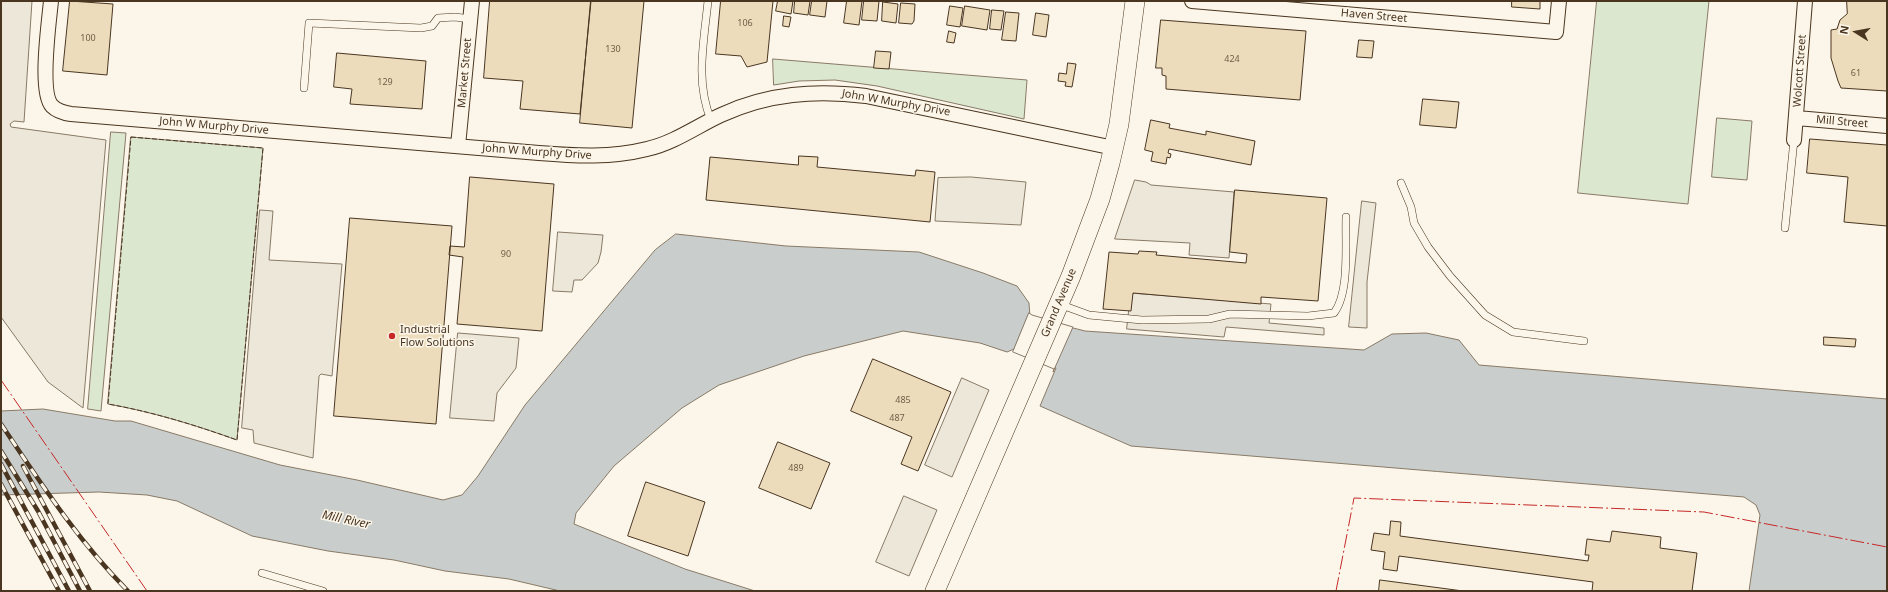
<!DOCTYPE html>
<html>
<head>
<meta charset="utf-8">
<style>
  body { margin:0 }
  #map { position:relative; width:1888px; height:592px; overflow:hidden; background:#fbf6e9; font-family:"Noto Sans",sans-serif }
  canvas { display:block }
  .frame { position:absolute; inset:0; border:2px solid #4a3520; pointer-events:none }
  .north { position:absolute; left:1836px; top:12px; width:40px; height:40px; -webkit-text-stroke:3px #fbf6e9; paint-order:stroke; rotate:281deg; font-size:11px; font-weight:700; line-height:16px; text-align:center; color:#4a3520 }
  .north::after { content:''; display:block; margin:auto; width:14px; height:18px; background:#4a3520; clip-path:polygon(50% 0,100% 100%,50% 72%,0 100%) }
</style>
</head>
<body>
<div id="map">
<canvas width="1888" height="592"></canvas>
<div class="frame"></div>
<div class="north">N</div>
</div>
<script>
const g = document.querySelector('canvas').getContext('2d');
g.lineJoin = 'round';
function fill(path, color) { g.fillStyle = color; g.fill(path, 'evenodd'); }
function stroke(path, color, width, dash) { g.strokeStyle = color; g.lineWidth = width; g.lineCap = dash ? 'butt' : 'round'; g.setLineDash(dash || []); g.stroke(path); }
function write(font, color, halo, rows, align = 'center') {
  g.font = font + ' "Noto Sans",sans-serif'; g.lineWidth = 3; g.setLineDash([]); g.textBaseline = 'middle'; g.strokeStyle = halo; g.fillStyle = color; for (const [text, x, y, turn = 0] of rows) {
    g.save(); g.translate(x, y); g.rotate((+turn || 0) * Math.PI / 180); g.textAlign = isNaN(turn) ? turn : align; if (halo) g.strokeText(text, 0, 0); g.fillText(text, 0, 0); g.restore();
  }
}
const green = new Path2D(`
  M1597,1H1709L1688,204L1578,193Z
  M773,59L1027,80L1024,119L877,86L835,80L799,81L774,85Z
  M1717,118L1752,121L1747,180L1712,177Z
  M111,132L126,133L101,411L88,409Z
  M131,137L263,148L237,440C195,425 153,412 108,404Z`);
const parking = new Path2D(`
  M1,1H32L24,122L14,121L10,124L11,127L106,140L83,408L48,382L1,317Z
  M971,177L1026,182L1021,225L935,221L938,178Z
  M1135,180L1146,182L1151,185L1234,192L1229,258L1189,255L1190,243L1115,239Z
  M1362,201L1376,203L1367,282V328L1349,327Z
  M260,210L273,211L269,260L342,264L332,376L321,374L319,376L313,458L254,443L253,430L242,428Z
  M558,232L603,235L601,252L598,263L582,280H574L572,292L553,291Z
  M1131,293L1271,304L1269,323L1324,328V335L1226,327L1224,337L1127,329Z
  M458,333L519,338L516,368L497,393L494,421L450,418Z
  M962,378L989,390L952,477L925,465Z
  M904,496L937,510L909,576L876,562Z`);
const water = new Path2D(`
  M676,234L786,246L919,252L983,273L1017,286L1029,303L1030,317L1085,331L1364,350L1392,334L1426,333L1459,340L1479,365L1887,399V591H1749L1760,515L1756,505L1744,497L1131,446L1040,406L1056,368L1014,349L1007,352L980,343L903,331L804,356L719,385L682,408L614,466L576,513L574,524L685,569L755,591H560L509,579L445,571L394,560L328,551L252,536L177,501L147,495L99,492L1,495V411L43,409L115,421H131L280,465L357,480L443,500L462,495L478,476L525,405L655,250Z`);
const pier = new Path2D(`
  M1029,313L1032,315L1073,327L1053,372L1054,369L1013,352Z`);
const building = new Path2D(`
  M70,1L113,4L107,75L63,71Z
  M490,1H591L580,114L520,109L523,81L484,78Z
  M591,1H644L632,128L580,123Z
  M721,1H773L767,62L747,67L741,56L716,54Z
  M778,1H793L791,14L776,11Z
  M795,1H810L808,15L794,13Z
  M812,1H827L825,17L810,15Z
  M847,1H862L859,25L844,23Z
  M864,1H879L877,21L862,20Z
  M1512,1H1540V9L1512,7Z
  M1847,1H1887V91L1841,88L1838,81L1831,58V30L1837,29L1840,20L1847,14Z
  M883,2L898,4L896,23L882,21Z
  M901,3L915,4L914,21L912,24L899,23Z
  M950,6L963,8L960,27L947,25Z
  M965,6L990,10L987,30L962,26Z
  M992,10L1004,11L1001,30L990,29Z
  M1006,12L1019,13L1016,41L1002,40Z
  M1036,13L1049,15L1046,37L1033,35Z
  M784,16L791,17L789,27L783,26Z
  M1161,20L1306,31L1300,100L1166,89V76L1162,75V68H1156Z
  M949,31L956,33L954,43L947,42Z
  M1359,40L1374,41L1372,58L1357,57Z
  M876,51L891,52L889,69L874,68Z
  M337,53L426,61L422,109L350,104L352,89L334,87Z
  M1068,63L1076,64L1072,87L1065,86L1066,82L1058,81L1059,73L1066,74Z
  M1423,99L1459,102L1456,128L1420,125Z
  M1151,120L1170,124L1169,128L1206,135V131L1255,141L1251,165L1169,149L1168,153L1171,154L1170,158L1167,157L1166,164L1151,161L1153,152L1145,150Z
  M1810,139L1887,145V226L1844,222L1848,177L1807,173Z
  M799,156L818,157L817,167L915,176L916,170L935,172L930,222L706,200L710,157L798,165Z
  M470,177L554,184L542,331L457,324L463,257L449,255L450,246L464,247Z
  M1235,190L1327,198L1318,301L1261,297V304L1133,293L1131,311L1103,309L1109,252L1138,254L1139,251L1157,252L1156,255L1246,263L1247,254L1230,252Z
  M350,218L452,226L436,424L334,416Z
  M1824,337L1856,339L1855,347L1824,345Z
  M873,359L951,392L918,471L901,464L912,437L851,411Z
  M778,442L830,463L811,509L759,488Z
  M646,482L705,502L688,556L628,536Z
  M1391,521L1401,522L1400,536L1588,561L1589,555H1585L1587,539L1610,542L1612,531L1661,537L1660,548L1697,553L1692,591H1592L1593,582L1399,556L1397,571L1383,569L1385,552L1371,550L1374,533L1389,535Z
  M1380,580L1463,591H1379Z`);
const service = new Path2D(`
  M708,1C704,41 695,82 711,120
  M304,88L309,23L421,28L432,26L438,18L455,17L470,19
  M1401,183L1411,207L1414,223L1428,247L1450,276L1485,315L1513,332L1584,341
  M1785,228L1794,140
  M1059,304L1089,315L1142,320L1209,319L1230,314L1308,316L1334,313C1350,292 1345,244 1346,217
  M262,573L323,591`);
const minor = new Path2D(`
  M51,1C49,22 39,92 52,106C57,111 64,113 71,114L539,153C576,156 611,158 647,149C674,143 697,126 721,115C768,93 816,90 866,96L1114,148
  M1192,1L1556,32L1559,1
  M1797,118L1887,126
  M1794,140L1805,1
  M458,146L472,1`);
const secondary = new Path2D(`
  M935,591L1071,276L1100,199L1110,163L1119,124L1135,1`);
const rail = new Path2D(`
  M1,424C40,482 78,541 128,591
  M1,451L38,511L80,591
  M1,464L69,591
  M23,466L90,591
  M1,484L59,591`);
const fence = new Path2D(`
  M131,137L263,148L237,440C195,425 153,412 108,404Z`);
const power = new Path2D(`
  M1,380L147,591
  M1336,591L1354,498L1704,512L1887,547`);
const markers = [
  [392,336,4,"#c62828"]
];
const numberNames = [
  ["106",745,23],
  ["100",88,38],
  ["130",613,49],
  ["424",1232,59],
  ["61",1856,73],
  ["129",385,82],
  ["90",506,254],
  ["485",903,400],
  ["487",897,418],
  ["489",796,468]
];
const streetNames = [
  ["Haven Street",1374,16,5],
  ["Wolcott Street",1800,71,-86],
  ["Market Street",465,73,-85],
  ["John W Murphy Drive",896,103,10],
  ["Mill Street",1842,122,5],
  ["John W Murphy Drive",214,126,5],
  ["John W Murphy Drive",537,152,4],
  ["Grand Avenue",1059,303,-67]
];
const poiNames = [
  ["Industrial",400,330],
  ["Flow Solutions",400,343]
];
const waterNames = [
  ["Mill River",346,520,12]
];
fill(green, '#dce7d0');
stroke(green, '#887966', 1);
fill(parking, '#ede7d9');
stroke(parking, '#887966', 1);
fill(water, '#c9cecd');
stroke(water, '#887966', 1);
fill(pier, '#fbf6e9');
stroke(pier, '#887966', 1);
fill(building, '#ecdcbc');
stroke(building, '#4a3520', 1);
stroke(service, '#4a3520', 8);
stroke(minor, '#4a3520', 16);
stroke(secondary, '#4a3520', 20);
stroke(service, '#fbf6e9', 7);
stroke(minor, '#fbf6e9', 14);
stroke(secondary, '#fbf6e9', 19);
stroke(rail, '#4a3520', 4.5);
stroke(rail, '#fbf6e9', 3, [9]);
stroke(fence, '#4a3520', 1, [5, 2]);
stroke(power, '#c62828', 1, [14, 3, 2, 3]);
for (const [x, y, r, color] of markers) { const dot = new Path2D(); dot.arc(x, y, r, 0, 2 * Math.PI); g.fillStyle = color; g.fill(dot); stroke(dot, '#fbf6e9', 1.5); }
write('9px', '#725f47', null, numberNames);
write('11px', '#4a3520', '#fbf6e9', streetNames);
write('11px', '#4a3520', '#fbf6e9', poiNames, 'left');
write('italic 12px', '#4a3520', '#fbf6e9', waterNames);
</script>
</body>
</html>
